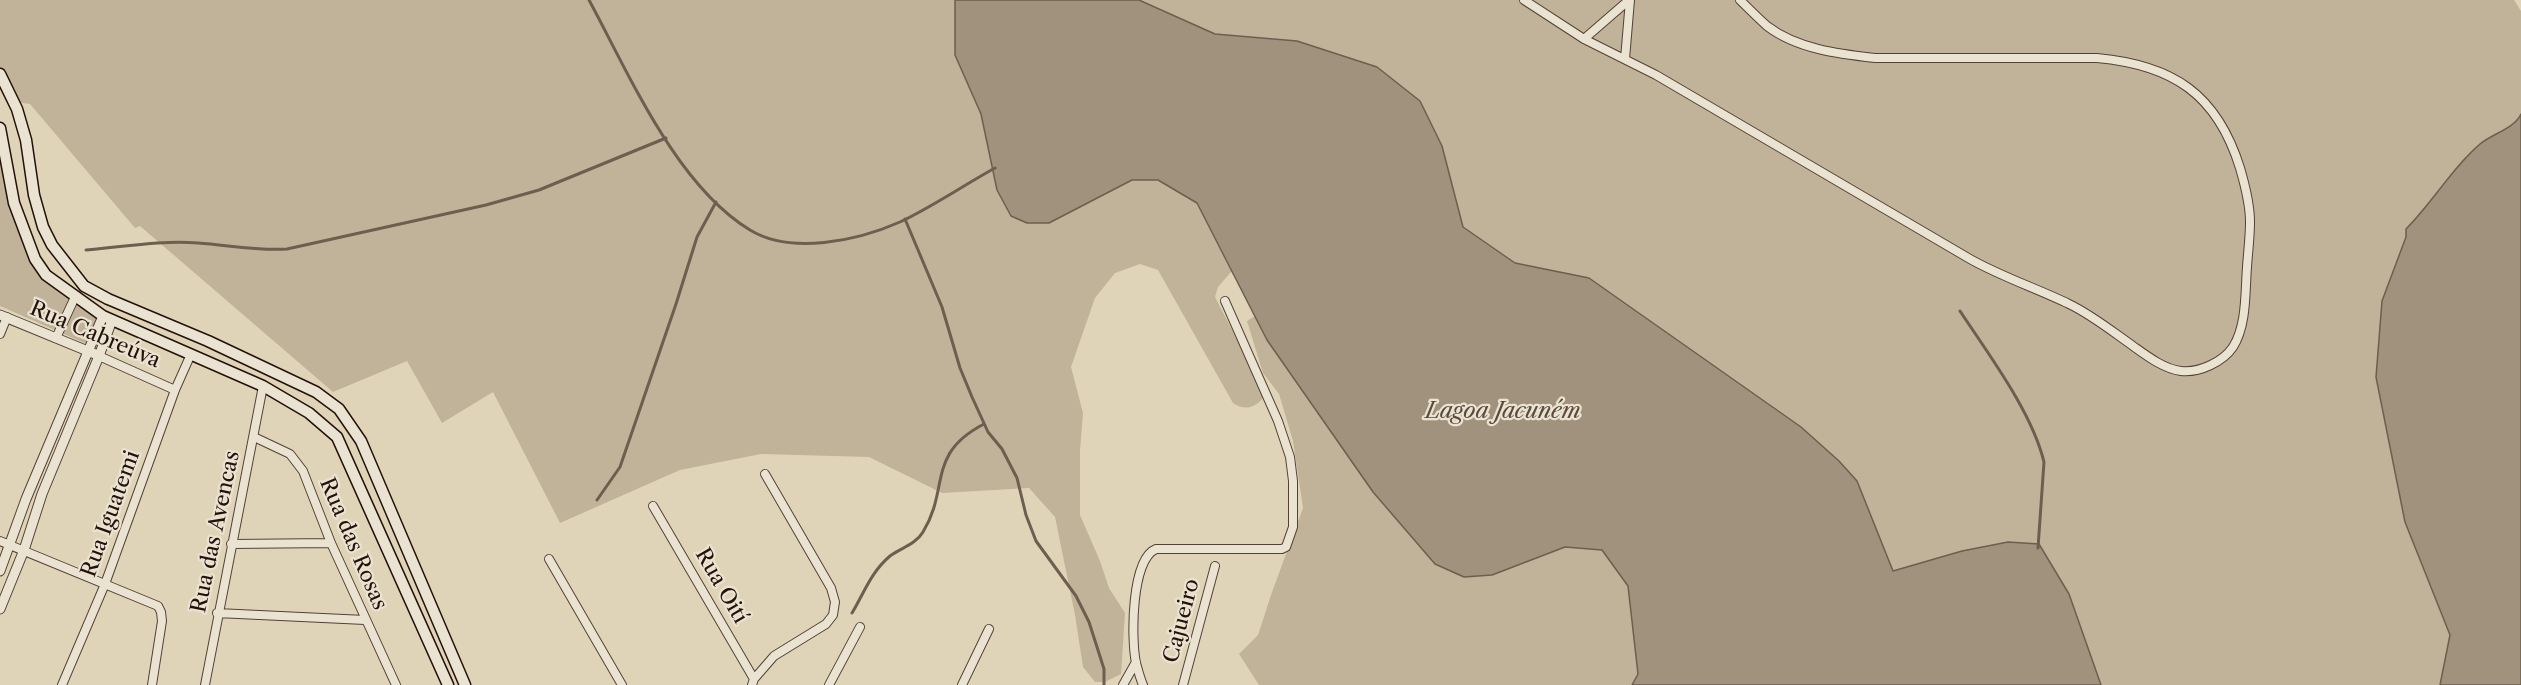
<!DOCTYPE html>
<html>
<head>
<meta charset="utf-8">
<style>
  body { margin:0 }
  canvas { display:block; background:#e0d4b8 }
</style>
</head>
<body>
<canvas width="2521" height="685"></canvas>
<script>
const g = document.querySelector('canvas').getContext('2d');
g.lineJoin = 'round';
function fill(path, color) { g.fillStyle = color; g.fill(path, 'evenodd'); }
function stroke(path, color, width, dash) { g.strokeStyle = color; g.lineWidth = width; g.lineCap = dash ? 'butt' : 'round'; g.setLineDash(dash || []); g.stroke(path); }
function write(font, color, halo, rows, align = 'center') {
  g.font = font + ' "Libre Caslon Text",serif'; g.lineWidth = 4.5; g.setLineDash([]); g.textBaseline = 'middle'; g.strokeStyle = halo; g.fillStyle = color; for (const [text, x, y, turn = 0] of rows) {
    g.save(); g.translate(x, y); g.rotate((+turn || 0) * Math.PI / 180); g.textAlign = isNaN(turn) ? turn : align; if (halo) g.strokeText(text, 0, 0); g.fillText(text, 0, 0); g.restore();
  }
}
const green = new Path2D(`
  M0,0H955V55L981,114L997,190L1049,223L1132,180H1157L1197,203L1232,271L1218,287L1215,297L1266,395C1256,407 1246,412 1233,403L1158,270L1140,264L1115,273L1095,298L1071,367L1083,413L1080,451V515L1100,561L1109,588L1125,613L1121,674L1105,682H1095L1083,667L1075,615L1055,517L1029,488L942,493L869,457L761,454L680,470L560,523L493,392L442,423L407,361L333,392L140,226L135,228L30,104L16,102L0,68Z
  M1139,0H2514L2521,11V114C2515,128 2492,134 2481,144C2452,168 2433,202 2406,229V237L2382,301L2376,377L2405,522L2450,636L2440,685H2101L2069,594L2008,542L1962,551L1893,571L1857,481L1801,427L1589,278L1515,263L1463,227L1442,146L1297,41L1215,34Z
  M0,151L47,281L78,305L102,316L89,345L0,306Z
  M1255,316L1267,340L1373,492L1492,575L1565,547L1602,549L1628,585L1638,674L1632,685H1259L1239,654L1258,635L1272,592L1303,508L1293,441L1279,394L1263,373L1247,321Z`);
const water = new Path2D(`
  M955,0H1139L1215,34L1297,41L1377,67L1420,101L1442,146L1463,227L1515,263L1589,278L1801,427L1839,461L1857,481L1893,571L1962,551L2008,542L2039,544L2069,594L2101,685H1632L1638,674L1628,586L1602,550L1565,547L1492,575L1464,577L1435,564L1373,492L1267,340L1197,203L1158,180H1132L1049,223H1027L1011,216L997,190L981,114L955,55Z
  M2521,114V685H2440L2450,635L2405,522L2376,377L2382,301L2406,237V229C2433,202 2452,168 2480,144C2492,134 2515,128 2521,114Z`);
const stream = new Path2D(`
  M589,0C629,74 676,185 750,230C791,255 857,241 900,222C932,207 964,185 995,168
  M905,219L942,307L960,368L972,397L988,432L1002,449L1017,478L1026,515L1036,541L1076,596L1089,622L1104,669V685
  M86,250C123,247 161,240 198,243C228,245 257,251 287,249L486,205L539,190L666,138
  M1960,311C1989,355 2032,412 2044,462L2038,548
  M597,500L620,467L676,304L697,237L716,202
  M852,613C864,593 871,572 890,556C901,548 916,544 923,532C950,488 926,454 984,424`);
const minor = new Path2D(`
  M1524,0L1584,39L1656,75L1970,259C2002,277 2036,288 2069,304C2092,315 2113,332 2133,346C2147,356 2164,369 2181,371C2199,373 2223,362 2233,347C2247,325 2245,292 2247,267C2248,252 2250,237 2250,222C2250,204 2245,185 2240,168C2217,94 2173,65 2097,58H1875C1839,54 1797,49 1767,26C1758,18 1749,9 1740,0
  M1584,39L1629,0
  M1625,59L1630,0
  M0,334L7,317
  M56,338L75,297
  M99,356L175,390
  M254,437L290,454L303,471L331,543L396,685
  M653,506L754,679L752,685
  M0,541L158,606L161,612L162,621L152,685
  M231,544L331,543
  M549,559L622,685
  M217,613L365,620
  M754,679L774,656L826,624L833,615L835,602L831,588L765,474
  M62,685L105,584L175,390L191,354
  M205,685L263,386
  M829,685L860,627
  M962,685L989,629
  M1123,685L1136,662
  M1143,685C1140,678 1138,670 1136,663C1131,639 1131,559 1156,549H1282L1286,547L1293,527V481L1290,457L1278,421L1225,301
  M1183,685L1215,566`);
const tertiary = new Path2D(`
  M0,315L95,354
  M0,571L26,499L103,316
  M0,609L24,550L42,494L99,356L112,320`);
const secondary = new Path2D(`
  M0,74L17,109L26,140L34,195L43,227L52,245L84,286L108,299L208,341L316,392L339,409L361,441L465,685
  M0,128L14,203L35,259L46,275L103,316L263,386L309,413L337,437L448,685`);
const streetNames = [
  ["Rua Cabreúva",95,335,23],
  ["Rua Iguatemi",111,514,-70],
  ["Rua das Avencas",216,532,-78],
  ["Rua das Rosas",353,544,67],
  ["Rua Oití",721,586,60],
  ["Cajueiro",1182,621,-75]
];
const waterNames = [
  ["Lagoa Jacuném",1503,412]
];
fill(green, '#c0b39a');
fill(water, '#a0927d');
stroke(water, '#6e5e4f', 1.5);
stroke(stream, '#6e5e4f', 3);
stroke(minor, '#524236', 10);
stroke(tertiary, '#524236', 11);
stroke(secondary, '#23110a', 13);
stroke(minor, '#ebe3d1', 8);
stroke(tertiary, '#ebe3d1', 9);
stroke(secondary, '#ebe3d1', 10);
write('21px', '#23110a', '#ebe3d1', streetNames);
write('italic 22px', '#5b4b3e', '#ebe3d1', waterNames);
</script>
</body>
</html>
